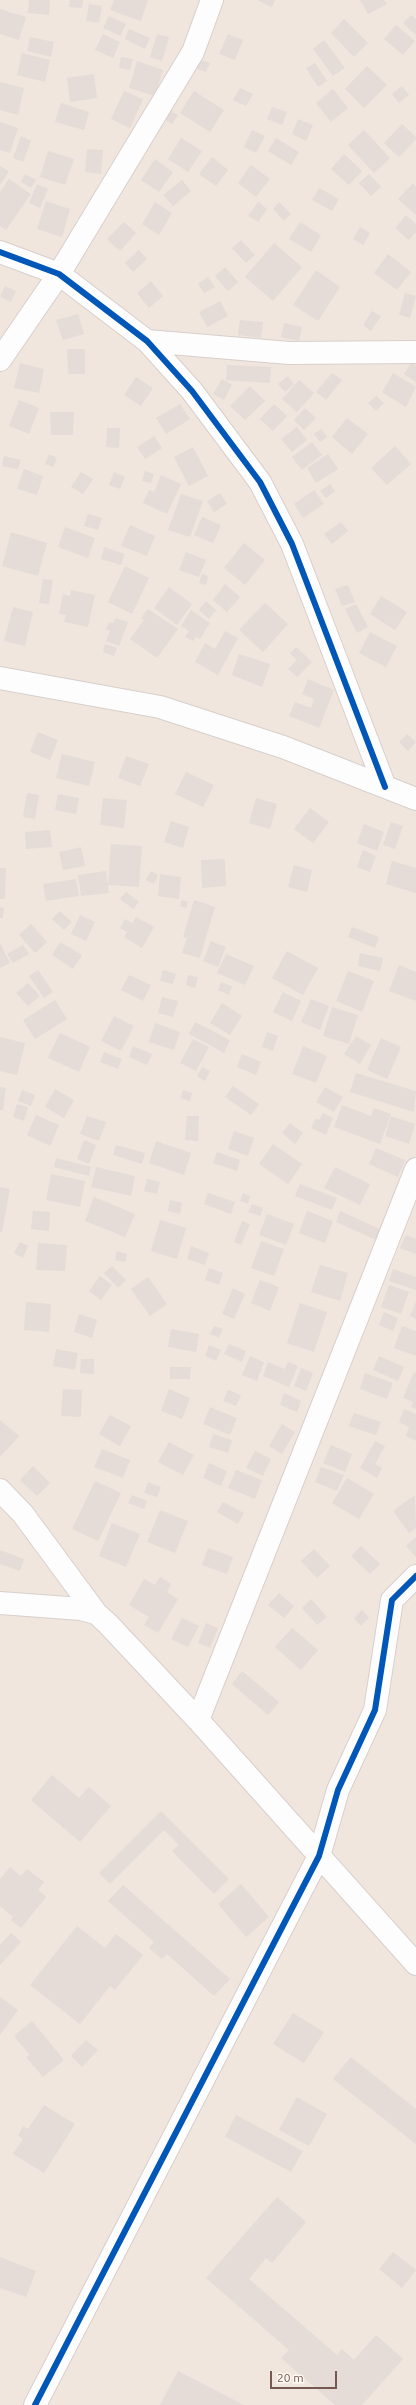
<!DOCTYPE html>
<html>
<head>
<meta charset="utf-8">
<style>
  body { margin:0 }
  #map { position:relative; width:416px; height:2405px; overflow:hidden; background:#f8f4f0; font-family:Ubuntu,sans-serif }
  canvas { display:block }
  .scale { position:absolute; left:270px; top:2371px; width:67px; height:18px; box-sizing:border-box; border:2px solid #765850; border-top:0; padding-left:5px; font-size:12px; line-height:14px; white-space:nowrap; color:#765850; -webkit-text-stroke:3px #fef8f3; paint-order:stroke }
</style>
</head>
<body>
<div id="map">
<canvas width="416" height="2405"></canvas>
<div class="scale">20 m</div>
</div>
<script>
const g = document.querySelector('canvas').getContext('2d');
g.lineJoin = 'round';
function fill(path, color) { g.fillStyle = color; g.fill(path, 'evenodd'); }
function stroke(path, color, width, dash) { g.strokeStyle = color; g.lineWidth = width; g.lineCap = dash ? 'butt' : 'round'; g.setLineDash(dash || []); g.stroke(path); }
const residential = new Path2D(`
  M0,0H416V2405H0Z`);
const building = new Path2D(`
  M29,0H50L49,15L28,13Z
  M70,0H83L82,8L69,7Z
  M114,0H148L141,21L110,10Z
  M257,0H275L272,7Z
  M360,0H384L387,4L368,14Z
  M89,4L102,6L99,23L86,21Z
  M0,9L26,17L19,40L0,34Z
  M411,15L416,19V35L403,23Z
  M109,16L126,24L120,36L103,28Z
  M344,19L368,43L354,57L331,33Z
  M396,25L415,41L403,55L384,39Z
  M129,29L150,38L145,49L125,39Z
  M103,34L120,42L113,58L95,50Z
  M157,34L169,37L162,61L150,57Z
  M228,34L243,40L235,60L219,54Z
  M30,37L54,42L51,57L27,51Z
  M324,40L345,68L333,76L313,49Z
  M22,53L50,60L45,82L17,75Z
  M121,57L133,59L130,70L119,68Z
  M195,58L210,63L206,72L192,67Z
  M137,61L163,70L155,96L129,88Z
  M315,63L327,81L318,87L306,68Z
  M367,66L387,85L364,108L345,89Z
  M94,74L97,98L70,102L67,78Z
  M0,82L24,88L18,115L0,110Z
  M402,86L409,95L399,103L392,94Z
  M240,88L253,94L246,106L233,100Z
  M333,89L348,108L331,122L316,103Z
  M124,91L143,99L130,128L111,119Z
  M194,91L224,110L210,132L180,113Z
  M61,103L89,112L84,130L55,122Z
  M272,107L287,112L282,125L267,119Z
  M167,108L178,115L172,124L161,117Z
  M298,119L313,125L306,141L292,134Z
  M0,122L18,128L10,153L0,150Z
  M402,124L416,137V139L399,157L384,143Z
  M252,130L265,136L256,153L244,147Z
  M364,130L390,158L374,173L348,145Z
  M21,136L31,141L23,162L13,158Z
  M181,138L202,151L188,172L168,159Z
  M276,138L299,152L291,165L268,151Z
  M87,149L103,150L101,174L85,172Z
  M48,151L74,159L65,185L40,177Z
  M344,154L362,171L349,185L331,169Z
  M212,157L228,170L216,186L199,174Z
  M155,159L173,172L159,192L141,180Z
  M251,165L270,179L256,197L238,183Z
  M0,166L9,171L0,185Z
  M25,174L36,180L31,188L21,182Z
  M369,174L381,187L371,196L359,183Z
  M9,179L31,194L6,230L0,226V192Z
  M182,180L191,191L173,206L163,195Z
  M413,183L416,187V215L398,199Z
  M37,184L48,189L40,208L29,203Z
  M319,188L339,199L332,211L312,200Z
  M46,201L70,209L62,237L37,229Z
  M155,202L172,213L159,235L142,224Z
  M258,202L267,209L258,222L248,216Z
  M279,202L291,214L284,221L273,209Z
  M406,215L416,224V232L409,240L395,228Z
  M124,222L136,233L120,251L107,239Z
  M300,222L321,235L311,252L289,239Z
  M360,227L370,233L363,245L353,239Z
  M241,240L255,255L246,263L232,248Z
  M274,243L302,267L273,301L245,277Z
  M139,250L147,259L133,272L125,263Z
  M388,254L411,272L397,290L374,273Z
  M225,267L238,282L228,291L215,276Z
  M316,270L340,287L318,321L293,305Z
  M208,277L215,287L204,293L198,284Z
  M151,281L163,296L149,308L137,293Z
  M5,286L16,291L11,302L0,297Z
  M405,293L416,296L410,318L399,315Z
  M220,301L228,316L207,327L199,312Z
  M372,311L381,316L371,331L363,325Z
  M78,314L84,334L63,340L56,320Z
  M240,320L263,322L261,338L238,335Z
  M284,323L302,327L299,341L281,337Z
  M67,349H85V374H68Z
  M20,363L44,369L39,393L14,388Z
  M411,363L416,366V382L404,374Z
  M227,365L271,367L270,383L226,380Z
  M332,373L342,380L326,400L316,392Z
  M393,373L416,387L406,407L382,392Z
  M288,376L294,384L285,392L278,384Z
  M136,377L153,388L141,406L124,395Z
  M222,379L232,385L224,400L213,394Z
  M299,380L314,393L297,412L282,399Z
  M250,386L265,401L245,420L230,406Z
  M376,396L384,403L376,411L368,403Z
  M19,400L39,408L29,434L9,426Z
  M180,404L190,419L166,434L156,418Z
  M274,404L287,416L273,431L260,419Z
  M305,408L316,418L304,430L294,420Z
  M50,412H74L73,435H51Z
  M347,418L368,434L352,454L332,437Z
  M297,427L307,440L292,452L281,439Z
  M107,428H120L119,448L106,447Z
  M321,429L327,437L320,442L314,434Z
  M154,436L162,448L145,459L137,447Z
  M312,442L322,455L302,470L292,457Z
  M395,446L411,464L387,485L371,468Z
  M193,447L208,476L189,486L174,457Z
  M49,454L57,458L53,467L45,464Z
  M328,454L338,469L316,483L307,468Z
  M4,456L21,460L18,469L2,466Z
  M24,469L43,476L37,495L17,489Z
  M145,471L154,474L151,483L142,481Z
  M81,472L93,479L83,494L71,487Z
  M114,472L125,477L120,489L109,485Z
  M161,475L181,484L167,514L143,503L149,490L154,492Z
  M330,484L335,491L326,498L320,491Z
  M314,490L324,504L303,518L294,504Z
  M220,493L227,504L214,512L207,501Z
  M181,494L203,501L190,537L168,530Z
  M88,514L102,518L98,530L84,526Z
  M202,517L221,525L213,543L194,535Z
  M341,522L348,531L332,544L324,534Z
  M130,525L155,536L147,556L121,546Z
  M65,527L95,538L88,558L58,547Z
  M11,532L47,543L38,576L2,566Z
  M244,543L265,560L245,585L224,568Z
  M104,547L125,554L121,565L101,559Z
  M186,552L206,560L199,577L179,570Z
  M125,566L149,578L132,614L108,602Z
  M202,574L208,576L206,585L199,583Z
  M43,579L53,580L49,604L39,603Z
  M225,584L240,597L227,612L213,600Z
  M348,585L355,602L342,606L335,589Z
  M169,587L192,604L177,625L154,608Z
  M71,590L95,595L88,627L64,622L66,615L59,614L63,594L70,596Z
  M381,596L407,612L395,630L370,614Z
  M206,601L216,610L209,619L199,610Z
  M265,603L288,624L263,652L239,630Z
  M356,604L368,627L357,633L345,609Z
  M13,607L33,612L25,646L4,641Z
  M148,609L178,629L157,658L130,639L144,620L141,618Z
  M191,610L210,623L200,639L196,637L193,641L185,637L189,631L181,626Z
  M116,618L128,622L119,646L106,641L110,631L106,629L109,622L113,623Z
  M225,631L238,638L218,675L195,662L205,643L215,649Z
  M370,632L397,646L386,667L359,653Z
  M105,644L117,648L114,656L103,652Z
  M296,647L312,662L297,677L288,669L297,660L290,653Z
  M239,654L270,664L262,687L232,675Z
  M308,679L334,690L319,728L289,716L295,702L311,708L314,699L302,694Z
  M38,732L58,740L50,760L30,752Z
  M407,734L416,742L408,751L399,742Z
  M62,754L95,762L89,786L56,778Z
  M126,756L149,764L140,786L118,778Z
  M186,772L214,785L203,807L175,794Z
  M27,793L39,795L35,819L23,817Z
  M58,794L79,798L76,814L55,810Z
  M103,798L127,800L124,828L100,825Z
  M256,798L277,804L270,829L249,823Z
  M310,808L329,822L313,843L294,829Z
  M171,821L189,827L183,848L164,842Z
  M391,822L403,826L395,849L383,845Z
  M364,824L384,832L377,851L357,843Z
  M50,830L52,847L26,849L25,832Z
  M111,844L142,846L139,887L108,885Z
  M81,847L85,866L63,870L59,852Z
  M363,850L376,856L370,872L357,867Z
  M225,859L226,886L202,888L201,860Z
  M392,861L416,868V893L386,884Z
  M294,865L312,870L307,892L288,887Z
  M0,868H6L5,899H0Z
  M106,871L109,893L81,896L78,875Z
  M151,871L158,875L154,884L146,880Z
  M160,874L181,877L179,899L158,896Z
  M76,879L79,896L46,901L43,884Z
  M126,892L139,902L133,909L120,899Z
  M182,900L188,902L186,908L180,906Z
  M194,900L215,907L200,958L182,953L187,938L183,937Z
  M0,907L4,908L3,918H0Z
  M60,911L72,922L64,930L52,919Z
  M80,915L95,922L86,941L71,934Z
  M136,917L154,927L142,948L124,937L127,932L120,928L125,919L132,923Z
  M31,924L47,942L35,953L19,935Z
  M352,927L379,937L375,948L348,937Z
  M211,941L226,947L218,967L203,961Z
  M60,942L82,955L73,969L52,955Z
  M0,943L10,963L0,968Z
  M23,945L29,954L13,963L7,954Z
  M287,951L318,968L303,995L272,978Z
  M360,953L383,958L380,971L358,966Z
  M226,954L254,966L245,985L217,973Z
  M399,965L416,972V1001L389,991Z
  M38,970L53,992L44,998L29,976Z
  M163,970L176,974L173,984L160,981Z
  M348,971L374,981L362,1012L336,1001Z
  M129,975L151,985L143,1001L121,990Z
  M188,975L198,977L195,988L186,985Z
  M221,982L232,986L229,995L218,990Z
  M28,983L40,996L28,1006L16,993Z
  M283,992L301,1001L292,1021L273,1012Z
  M162,997L178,1001L173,1017L158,1013Z
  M311,999L329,1006L320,1030L301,1022Z
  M55,1000L67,1019L35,1039L23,1020Z
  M222,1003L242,1016L230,1035L210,1023Z
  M332,1007L358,1015L349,1044L323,1036Z
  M114,1016L134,1026L121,1051L101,1041Z
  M195,1022L230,1040L224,1053L189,1034Z
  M155,1023L180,1032L174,1050L149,1042Z
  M267,1032L278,1036L273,1051L262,1047Z
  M60,1033L90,1047L79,1072L48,1058Z
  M356,1036L371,1045L360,1064L344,1054Z
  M0,1037L25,1043L17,1075L0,1071Z
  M381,1038L401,1047L387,1079L367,1070Z
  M193,1039L209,1047L196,1071L180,1063Z
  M133,1046L152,1054L147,1065L129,1057Z
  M303,1046L327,1056L316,1083L292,1074Z
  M104,1052L122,1059L118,1069L100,1062Z
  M242,1054L261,1062L256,1075L237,1067Z
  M202,1067L210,1071L205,1081L197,1076Z
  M356,1073L416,1091L414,1112L350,1092Z
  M233,1086L259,1104L251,1115L225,1097Z
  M0,1087L6,1088L3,1110H0Z
  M325,1087L343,1097L334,1112L316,1102Z
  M55,1089L74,1100L64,1118L45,1107Z
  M22,1090L35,1095L31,1106L18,1101Z
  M183,1090L192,1093L190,1101L181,1098Z
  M17,1104L28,1107L24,1121L13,1117Z
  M342,1105L371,1116L374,1108L391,1114L380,1144L334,1127Z
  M323,1113L333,1118L326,1135L311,1128L316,1118L319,1120Z
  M36,1115L59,1125L50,1146L27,1135Z
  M87,1116L106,1122L99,1141L80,1134Z
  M187,1116H199L198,1141L185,1140Z
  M391,1116L415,1124L409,1144L385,1136Z
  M290,1123L303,1133L295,1144L282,1133Z
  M234,1131L254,1138L248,1156L228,1149Z
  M84,1140L96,1145L89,1164L77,1159Z
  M156,1141L191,1153L184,1175L149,1163Z
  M273,1144L302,1164L288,1184L259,1164Z
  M116,1145L145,1153L142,1164L113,1155Z
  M376,1148L405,1160L398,1177L369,1164Z
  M217,1152L240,1160L237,1171L213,1163Z
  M56,1158L91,1167L89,1176L54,1167Z
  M96,1167L135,1176L131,1196L91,1187Z
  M335,1167L370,1184L360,1205L324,1188Z
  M51,1174L85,1181L80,1207L46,1200Z
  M147,1179L160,1182L157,1194L144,1191Z
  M300,1184L337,1198L332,1210L295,1196Z
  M0,1187L10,1189L2,1232H0Z
  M208,1193L235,1202L231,1214L204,1204Z
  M243,1193L250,1196L248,1204L240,1201Z
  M94,1197L135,1214L125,1237L85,1221Z
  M170,1200L182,1203L180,1214L168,1211Z
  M252,1204L263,1208L260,1216L248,1212Z
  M33,1211L50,1212L49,1231L31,1229Z
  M307,1211L333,1221L325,1243L299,1233Z
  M340,1211L380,1229L376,1240L336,1222Z
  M267,1214L294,1224L286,1245L259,1235Z
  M160,1220L186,1228L177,1259L151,1251Z
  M242,1221L250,1224L241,1245L234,1242Z
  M406,1235L416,1239V1254L400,1248Z
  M261,1241L284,1249L274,1276L251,1268Z
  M20,1242L28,1246L23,1258L14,1253Z
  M38,1243L67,1245L65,1271L36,1270Z
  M191,1246L209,1253L205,1265L187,1259Z
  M117,1251L127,1254L125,1262L115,1260Z
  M320,1265L348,1273L340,1301L311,1292Z
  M112,1266L126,1280L118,1288L104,1273Z
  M209,1268L223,1273L219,1285L205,1280Z
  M393,1269L416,1277V1290L389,1281Z
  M100,1276L112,1285L101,1300L89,1291Z
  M148,1277L167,1304L150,1316L131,1289Z
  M260,1280L279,1287L270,1311L251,1303Z
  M389,1285L409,1292L401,1314L381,1307Z
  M233,1288L245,1294L234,1319L222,1314Z
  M416,1301V1319L410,1316Z
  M26,1302L51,1304L49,1332L24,1330Z
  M300,1303L327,1312L314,1352L287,1343Z
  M384,1312L398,1318L393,1331L379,1325Z
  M79,1314L97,1320L92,1338L74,1332Z
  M214,1326L223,1329L219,1338L210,1334Z
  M402,1326L416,1331V1356L394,1348Z
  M171,1329L199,1334L196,1352L168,1347Z
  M229,1344L246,1351L242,1362L224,1354Z
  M209,1345L221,1350L216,1361L205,1356Z
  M56,1349L78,1353L75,1370L53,1366Z
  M250,1356L264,1362L257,1381L242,1375Z
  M379,1356L404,1367L398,1381L373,1370Z
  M81,1359H94V1374L80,1373Z
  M268,1362L285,1369L288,1362L298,1366L289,1387L263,1376Z
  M170,1367H191L190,1379H170Z
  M301,1368L313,1373L306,1391L294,1386Z
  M414,1372L416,1373V1409L411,1407L413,1402L403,1398Z
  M365,1373L393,1383L387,1399L360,1389Z
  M63,1389L82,1390L81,1417L61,1416Z
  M169,1389L190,1398L182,1419L161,1411Z
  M228,1390L241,1395L236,1406L223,1401Z
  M284,1393L301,1401L297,1412L280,1405Z
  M210,1407L237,1418L230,1435L203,1424Z
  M404,1409L416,1414V1441L406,1436L409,1427L399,1422Z
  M354,1413L381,1422L376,1435L349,1426Z
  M110,1415L131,1426L120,1446L99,1434Z
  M0,1420L19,1436L0,1457Z
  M282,1424L295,1432L282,1454L269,1446Z
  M213,1434L232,1440L228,1453L209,1447Z
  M375,1441L385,1446L375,1464L382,1468L377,1478L360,1468Z
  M169,1442L194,1455L183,1475L158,1462Z
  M331,1445L352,1454L345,1472L323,1463Z
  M102,1449L130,1460L123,1478L94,1467Z
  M255,1451L271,1459L263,1476L246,1468Z
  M209,1463L227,1471L221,1486L203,1478Z
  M33,1466L50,1483L37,1496L20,1480Z
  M321,1467L344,1475L337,1491L315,1482Z
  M236,1470L262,1480L255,1499L228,1488Z
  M347,1478L374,1494L359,1519L332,1503Z
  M95,1481L121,1493L98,1541L72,1529Z
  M148,1482L161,1487L157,1497L144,1493Z
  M132,1495L147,1501L144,1509L128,1503Z
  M415,1495L416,1528L409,1533L393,1511Z
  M223,1502L244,1513L238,1524L217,1512Z
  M160,1510L188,1521L175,1553L147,1542Z
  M112,1523L140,1534L126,1567L99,1556Z
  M416,1537V1557L406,1546Z
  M361,1546L380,1564L370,1574L351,1556Z
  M208,1548L233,1557L227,1574L202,1565Z
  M314,1549L330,1566L317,1578L301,1561Z
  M0,1550L24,1559L20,1571L0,1564Z
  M160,1577L171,1584L167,1592L178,1599L158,1633L144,1625L149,1617L129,1605L144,1579L155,1585Z
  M279,1593L294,1606L284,1618L268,1605Z
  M311,1599L327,1617L317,1625L302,1608Z
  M362,1610L369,1618L361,1626L354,1618Z
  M182,1618L199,1626L188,1647L171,1639Z
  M206,1623L218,1628L210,1648L198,1643Z
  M292,1628L318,1650L301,1670L275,1647Z
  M242,1671L279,1702L268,1715L232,1684Z
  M52,1775L79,1798L89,1787L111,1806L80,1842L31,1800Z
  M161,1811L229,1879L214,1894L172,1851L179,1845L164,1830L110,1884L99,1873Z
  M10,1867L21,1876L27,1869L44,1882L38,1890L46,1897L21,1928L11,1920L13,1917L0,1906V1879Z
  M241,1884L269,1917L246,1937L218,1904Z
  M123,1885L230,1979L214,1996L167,1954L162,1959L149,1948L154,1942L108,1901Z
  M77,1926L105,1948L116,1934L143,1955L115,1990L110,1986L80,2024L30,1985Z
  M11,1933L21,1942L0,1965V1945Z
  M0,1997L18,2010L0,2035Z
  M293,2013L324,2032L304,2063L273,2044Z
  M32,2021L64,2060L43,2077L26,2057L30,2055L14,2036Z
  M86,2040L98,2050L82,2067L71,2056Z
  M351,2057L416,2109V2144L333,2079Z
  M297,2097L327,2114L309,2146L279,2130Z
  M44,2105L75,2124L44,2173L13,2154L23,2139L18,2136L23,2126L28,2129Z
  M236,2115L303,2151L291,2172L225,2137Z
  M277,2197L306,2222L272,2263L266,2258L249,2279L337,2355L342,2349L354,2360L376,2335L403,2359L362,2405H335L281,2358L289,2350L206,2278Z
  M393,2252L416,2270L402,2288L379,2269Z
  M0,2257L36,2271L26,2297L0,2288Z
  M178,2371L244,2405H160Z`);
const minor = new Path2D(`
  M0,252L59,274L147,341L192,391L260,482L292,544L385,787
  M147,341L289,353L416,352
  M0,360L59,274L193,52L212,0
  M0,678L160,707L283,747L416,799
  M0,1490L23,1514L96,1613
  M0,1603L81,1609L96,1613L108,1624L198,1720L416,1964
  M198,1720L416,1169
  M35,2405L319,1856L338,1790L375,1710L392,1600L416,1576`);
const cycleway = new Path2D(`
  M0,252L59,274L147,341L192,391L260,482L292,544L385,787
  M35,2405L319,1856L338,1790L375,1710L392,1600L416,1576`);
fill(residential, '#f0e6de');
fill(building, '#e5dcd7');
stroke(minor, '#d7cfcc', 24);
stroke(minor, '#fefdfd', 22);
stroke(cycleway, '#0057b8', 6);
</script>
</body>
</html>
